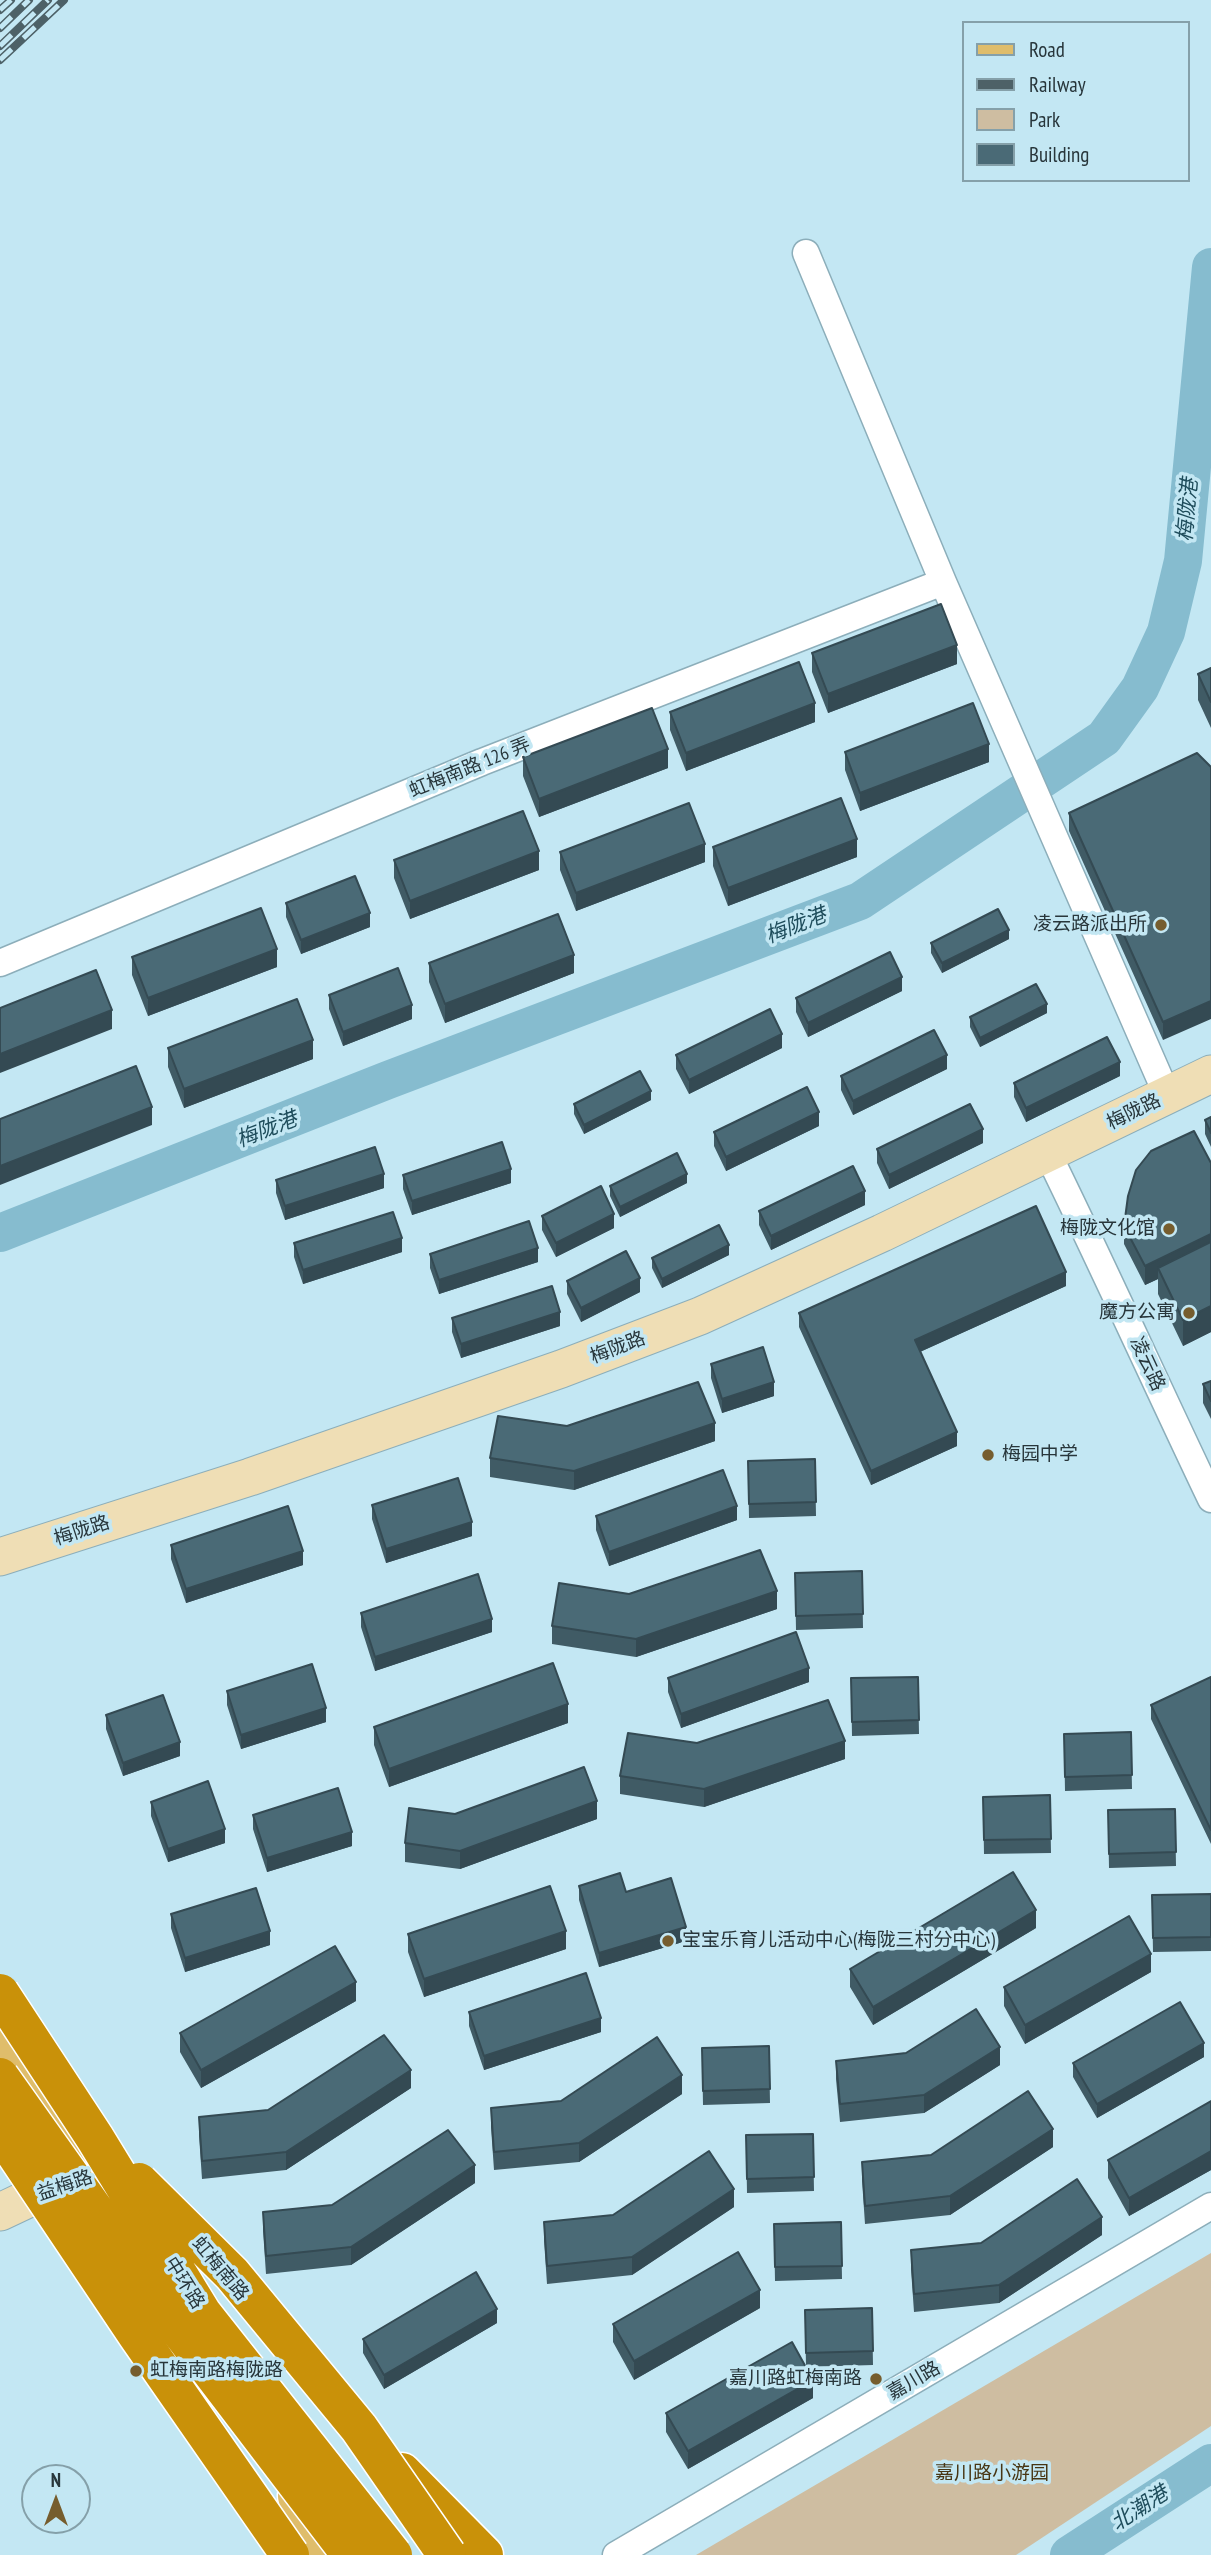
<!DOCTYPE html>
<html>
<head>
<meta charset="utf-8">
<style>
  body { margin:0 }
  #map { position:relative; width:1211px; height:2555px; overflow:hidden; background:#c3e7f3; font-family:"PT Sans Narrow",sans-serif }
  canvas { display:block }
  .legend { position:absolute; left:962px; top:21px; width:228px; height:161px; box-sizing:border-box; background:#c3e7f3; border:2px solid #85a0a9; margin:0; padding:9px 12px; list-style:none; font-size:21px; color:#28363b }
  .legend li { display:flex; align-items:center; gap:14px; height:35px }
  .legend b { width:35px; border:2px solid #85a0a9 }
  .north { position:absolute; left:21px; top:2464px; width:70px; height:70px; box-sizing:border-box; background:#c3e7f3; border:2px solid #85a0a9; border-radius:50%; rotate:0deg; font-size:19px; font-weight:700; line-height:28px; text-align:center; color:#28363b }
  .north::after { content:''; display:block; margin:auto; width:24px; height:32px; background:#765d2e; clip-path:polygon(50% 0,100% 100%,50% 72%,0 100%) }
</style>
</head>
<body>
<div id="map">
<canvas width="1211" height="2555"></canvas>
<ul class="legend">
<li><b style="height:9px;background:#dfbd6b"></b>Road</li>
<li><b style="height:9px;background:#4d6167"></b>Railway</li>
<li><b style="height:19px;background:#cebda1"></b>Park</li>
<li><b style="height:19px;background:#4a6a76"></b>Building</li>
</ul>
<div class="north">N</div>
</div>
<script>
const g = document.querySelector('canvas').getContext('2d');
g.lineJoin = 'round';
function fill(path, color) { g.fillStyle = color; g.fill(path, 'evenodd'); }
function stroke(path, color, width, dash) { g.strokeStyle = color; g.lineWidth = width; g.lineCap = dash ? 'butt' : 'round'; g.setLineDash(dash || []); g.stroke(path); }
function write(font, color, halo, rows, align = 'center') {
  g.font = font + ' "PT Sans Narrow","Noto Sans SC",sans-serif'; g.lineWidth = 7; g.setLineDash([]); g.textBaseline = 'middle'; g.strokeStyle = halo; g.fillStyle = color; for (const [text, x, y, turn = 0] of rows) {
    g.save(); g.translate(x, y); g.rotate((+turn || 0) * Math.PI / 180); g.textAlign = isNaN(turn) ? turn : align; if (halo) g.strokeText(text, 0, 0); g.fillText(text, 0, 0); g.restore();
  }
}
const green = new Path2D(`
  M1211,2253V2426L1016,2555H696Z`);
const river = new Path2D(`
  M0,1233L388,1080L860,901L1104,738L1140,688L1166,632L1183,561L1211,267
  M1069,2555L1211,2463`);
const street = new Path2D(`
  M806,253L943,582L1167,1095
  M0,963L482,762L943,582
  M1048,1154C1104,1268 1156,1384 1211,1499
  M616,2555L1211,2206`);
const secondary = new Path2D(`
  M0,1557L250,1477L561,1369L700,1316L882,1233L1211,1074
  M0,2212L36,2195L71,2187`);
const primary = new Path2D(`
  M0,2032L111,2193
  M297,2496L310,2553`);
const highway = new Path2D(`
  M402,2472L484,2555`);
const rail = new Path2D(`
  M0,10L11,0
  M0,28L29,0
  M0,46L48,0
  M0,60L64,0`);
const highwayBridge = new Path2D(`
  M0,1993L95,2138L202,2313L393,2555
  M0,2077L184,2336L351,2555
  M0,2124L11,2147L137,2335L290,2555
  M139,2182L232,2274L359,2428L447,2555`);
const wall = new Path2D(`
  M812,653L957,664L828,713L812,672Z
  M1211,668V728L1198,700V674Z
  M670,712L815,722L686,771L670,730Z
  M845,752L989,762L860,811L845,770Z
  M523,757L668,768L539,817L523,776Z
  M1211,767L1163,1040L1069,831V813Z
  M713,847L857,857L728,906L713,866Z
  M560,852L705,862L576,911L560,870Z
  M394,860L539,870L410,919L394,878Z
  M286,903L370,927L301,954L286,917Z
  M1009,939L942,973L931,953V943Z
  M132,957L277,967L148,1016L132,975Z
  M429,963L574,973L445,1023L429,982Z
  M902,991L808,1037L796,1012V998Z
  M329,995L412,1019L343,1046L329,1009Z
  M1047,1013L980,1047L970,1027V1017Z
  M168,1048L313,1059L184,1108L168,1067Z
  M782,1048L689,1094L676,1069V1055Z
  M947,1069L853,1115L841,1090V1076Z
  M1120,1076L1026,1122L1014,1097V1083Z
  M651,1100L584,1134L574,1114V1104Z
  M1211,1117V1147L1205,1134V1120Z
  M819,1126L726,1171L714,1146V1132Z
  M983,1143L889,1189L877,1163V1149Z
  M1211,1163V1332L1183,1346L1158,1294V1279L1145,1285L1124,1244V1226Z
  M403,1175L511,1183L412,1215L403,1189Z
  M276,1180L384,1188L285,1220L276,1193Z
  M687,1183L620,1217L610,1196V1186Z
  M865,1205L771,1250L759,1225V1211Z
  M542,1216L614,1228L556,1257L542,1230Z
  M294,1243L402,1252L303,1284L294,1257Z
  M430,1254L538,1262L439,1294L430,1268Z
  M729,1255L662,1288L652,1268V1258Z
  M567,1281L640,1292L581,1322L567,1294Z
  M1066,1286L920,1352L957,1446L871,1485L799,1327V1313Z
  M452,1318L560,1326L461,1358L452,1332Z
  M711,1364L774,1396L722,1413L711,1378Z
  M1211,1381V1419L1203,1403V1384Z
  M567,1426L715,1441L574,1490L490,1477V1458Z
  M815,1459L816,1516L749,1518L748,1461Z
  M372,1505L472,1536L386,1563L372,1519Z
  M596,1516L737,1520L609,1566L596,1530Z
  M171,1545L303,1565L186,1603L171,1559Z
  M862,1571L863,1628L796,1630L795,1573Z
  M629,1594L777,1609L636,1657L552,1644V1626Z
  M361,1613L492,1632L375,1671L361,1627Z
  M918,1677L919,1734L852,1736L851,1678Z
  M1211,1677V1844L1151,1719V1705Z
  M668,1678L809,1682L681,1728L668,1692Z
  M227,1691L326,1722L241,1749L227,1705Z
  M106,1715L180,1756L123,1776L106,1729Z
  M568,1723L389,1787L374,1745V1727Z
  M1131,1732L1132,1789L1065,1791L1064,1734Z
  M845,1759L704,1807L620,1794V1776Z
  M1050,1795L1051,1853L984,1854L983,1797Z
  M151,1802L225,1843L168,1862L151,1816Z
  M1175,1809L1176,1866L1109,1868L1108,1810Z
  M455,1814L597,1819L460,1869L405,1862V1843Z
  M253,1815L352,1846L267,1872L253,1829Z
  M579,1886L626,1892L686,1941L599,1967L579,1900Z
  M1211,1894V1951L1153,1952L1152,1895Z
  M171,1914L270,1945L185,1972L171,1928Z
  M1036,1928L873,2025L850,1987V1969Z
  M408,1934L566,1949L424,1997L408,1952Z
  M1151,1972L1025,2044L1004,2006V1987Z
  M356,2001L201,2088L180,2052V2033Z
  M469,2012L601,2032L484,2070L469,2026Z
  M769,2046L770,2103L703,2105L702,2048Z
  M906,2053L1000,2065L924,2113L840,2122L836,2079V2061Z
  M1204,2057L1097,2118L1073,2077V2063Z
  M411,2088L286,2170L202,2179L199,2135V2117L268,2110Z
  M682,2094L579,2162L494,2170L491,2127V2108Z
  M1211,2101V2170L1129,2216L1108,2178V2160Z
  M813,2134L814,2191L747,2193L746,2135Z
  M1053,2147L950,2215L865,2224L862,2180V2162Z
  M475,2183L351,2265L266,2274L263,2230V2212L332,2205Z
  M734,2207L632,2275L547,2284L544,2240V2222Z
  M841,2222L842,2279L775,2281L774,2224Z
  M1102,2235L999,2303L914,2312L911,2269V2250Z
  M760,2308L634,2380L613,2342V2324Z
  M872,2308L873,2365L806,2367L813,2398L688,2469L666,2432V2413L806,2366L805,2310Z
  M497,2323L384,2389L363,2353V2339Z`);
const shadedWall = new Path2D(`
  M957,645V664L828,713V694Z
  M815,703V722L686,771V753Z
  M989,744V762L860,811V793Z
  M668,749V768L539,817V799Z
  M857,839V857L728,906V888Z
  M705,844V862L576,911V893Z
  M539,851V870L410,919V901Z
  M370,913V927L301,954V940Z
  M1009,930V939L942,973V963Z
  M277,949V967L148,1016V998Z
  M574,955V973L445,1023V1004Z
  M902,977V991L808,1037V1023Z
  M1211,1001V1019L1163,1040V1022Z
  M1047,1004V1013L980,1047V1038Z
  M412,1005V1019L343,1046V1032Z
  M112,1010V1029L0,1073V1054Z
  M782,1034V1048L689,1094V1080Z
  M313,1040V1059L184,1108V1089Z
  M947,1055V1069L853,1115V1101Z
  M1120,1062V1076L1026,1122V1108Z
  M651,1091V1100L584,1134V1125Z
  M152,1107V1125L0,1185V1166Z
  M819,1112V1126L726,1171V1157Z
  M983,1129V1143L889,1189V1175Z
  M511,1169V1183L412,1215V1201Z
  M384,1174V1188L285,1220V1206Z
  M687,1174V1183L620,1217V1207Z
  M865,1191V1205L771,1250V1236Z
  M614,1214V1228L556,1257V1243Z
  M1211,1234V1253L1158,1268V1279L1145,1285V1266Z
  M402,1238V1252L303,1284V1270Z
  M729,1245V1255L662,1288V1279Z
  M538,1248V1262L439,1294V1280Z
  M1066,1272V1286L915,1354V1340Z
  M640,1278V1292L581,1322V1308Z
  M1211,1306V1332L1183,1346V1320Z
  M560,1312V1326L461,1358V1344Z
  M774,1382V1396L722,1413V1399Z
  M715,1423V1441L574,1490V1471Z
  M957,1432V1446L871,1485V1471Z
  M737,1506V1520L609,1566V1552Z
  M472,1522V1536L386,1563V1549Z
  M303,1551V1565L186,1603V1589Z
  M777,1591V1609L636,1657V1639Z
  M492,1619V1632L375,1671V1657Z
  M809,1668V1682L681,1728V1714Z
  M568,1704V1723L389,1787V1769Z
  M326,1708V1722L241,1749V1735Z
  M845,1741V1759L704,1807V1789Z
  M180,1742V1756L123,1776V1763Z
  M597,1801V1819L460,1869V1851Z
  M225,1829V1843L168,1862V1849Z
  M352,1832V1846L267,1872V1858Z
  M1036,1910V1928L873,2025V2007Z
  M686,1927V1941L599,1967V1953Z
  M270,1931V1945L185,1972V1958Z
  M566,1931V1949L424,1997V1979Z
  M1151,1954V1972L1025,2044V2025Z
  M356,1982V2001L201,2088V2070Z
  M601,2018V2032L484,2070V2056Z
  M1204,2043V2057L1097,2118V2104Z
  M1000,2047V2065L924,2113V2095Z
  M411,2070V2088L286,2170V2152Z
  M682,2075V2094L579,2162V2143Z
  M1053,2129V2147L950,2215V2196Z
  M1211,2151V2170L1129,2216V2198Z
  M475,2165V2183L351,2265V2247Z
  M734,2189V2207L632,2275V2257Z
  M1102,2217V2235L999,2303V2285Z
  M760,2290V2308L634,2380V2361Z
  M497,2309V2323L384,2389V2375Z
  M813,2380V2398L688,2469V2451Z`);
const building = new Path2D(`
  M941,604L957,645L828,694L812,653Z
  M799,662L815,703L686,753L670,712Z
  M1211,668V702L1198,674Z
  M973,703L989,744L860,793L845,752Z
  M652,708L668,749L539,799L523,757Z
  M1197,753L1211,767V1001L1163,1022L1069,813Z
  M841,798L857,839L728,888L713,847Z
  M689,803L705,844L576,893L560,852Z
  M523,811L539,851L410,901L394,860Z
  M355,876L370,913L301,940L286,903Z
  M261,908L277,949L148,998L132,957Z
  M998,909L1009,930L942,963L931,943Z
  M558,914L574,955L445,1004L429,963Z
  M890,952L902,977L808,1023L796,998Z
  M398,968L412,1005L343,1032L329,995Z
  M96,970L112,1010L0,1054V1008Z
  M1036,984L1047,1004L980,1038L970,1017Z
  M297,999L313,1040L184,1089L168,1048Z
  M770,1009L782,1034L689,1080L676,1055Z
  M934,1030L947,1055L853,1101L841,1076Z
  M1107,1037L1120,1062L1026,1108L1014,1083Z
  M136,1066L152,1107L0,1166V1119Z
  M640,1071L651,1091L584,1125L574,1104Z
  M807,1087L819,1112L726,1157L714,1132Z
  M970,1104L983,1129L889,1175L877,1149Z
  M1211,1117V1133L1205,1120Z
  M1194,1131L1211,1163V1234L1145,1266L1124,1226L1128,1196L1136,1170L1151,1151Z
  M502,1142L511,1169L412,1201L403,1175Z
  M375,1147L384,1174L285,1206L276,1180Z
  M677,1153L687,1174L620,1207L610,1186Z
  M853,1166L865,1191L771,1236L759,1211Z
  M601,1186L614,1214L556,1243L542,1216Z
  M1036,1206L1066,1272L915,1340L957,1432L871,1471L799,1313Z
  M393,1212L402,1238L303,1270L294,1243Z
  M529,1221L538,1248L439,1280L430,1254Z
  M719,1225L729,1245L662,1279L652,1258Z
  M1211,1242V1306L1183,1320L1158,1268Z
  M626,1251L640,1278L581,1308L567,1281Z
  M552,1286L560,1312L461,1344L452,1318Z
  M763,1347L774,1382L722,1399L711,1364Z
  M1211,1381V1401L1203,1384Z
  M698,1382L715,1423L574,1471L490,1458L498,1416L567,1426Z
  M815,1459L816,1502L749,1504L748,1461Z
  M723,1470L737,1506L609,1552L596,1516Z
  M458,1478L472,1522L386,1549L372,1505Z
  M288,1506L303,1551L186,1589L171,1545Z
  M760,1550L777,1591L636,1639L552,1626L559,1583L629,1594Z
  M862,1571L863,1614L796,1616L795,1573Z
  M478,1574L492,1619L375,1657L361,1613Z
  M796,1632L809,1668L681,1714L668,1678Z
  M553,1663L568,1704L389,1769L374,1727Z
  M312,1664L326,1708L241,1735L227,1691Z
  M918,1677L919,1720L852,1722L851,1678Z
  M1211,1677V1830L1151,1705Z
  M163,1695L180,1742L123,1763L106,1715Z
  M828,1700L845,1741L704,1789L620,1776L628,1733L697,1743Z
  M1131,1732L1132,1775L1065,1777L1064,1734Z
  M584,1767L597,1801L460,1851L405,1843L409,1808L455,1814Z
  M208,1781L225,1829L168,1849L151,1802Z
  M338,1788L352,1832L267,1858L253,1815Z
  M1050,1795L1051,1839L984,1840L983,1797Z
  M1175,1809L1176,1852L1109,1854L1108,1810Z
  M1013,1872L1036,1910L873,2007L850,1969Z
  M620,1873L626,1892L671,1878L686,1927L599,1953L579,1886Z
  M550,1886L566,1931L424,1979L408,1934Z
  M256,1888L270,1931L185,1958L171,1914Z
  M1211,1894V1937L1153,1938L1152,1895Z
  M1129,1916L1151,1954L1025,2025L1004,1987Z
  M335,1946L356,1982L201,2070L180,2033Z
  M586,1973L601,2018L484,2056L469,2012Z
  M1180,2002L1204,2043L1097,2104L1073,2063Z
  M976,2009L1000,2047L924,2095L840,2104L836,2061L906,2053Z
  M384,2035L411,2070L286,2152L202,2161L199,2117L268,2110Z
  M657,2037L682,2075L579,2143L494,2152L491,2108L561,2101Z
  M769,2046L770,2089L703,2091L702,2048Z
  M1028,2091L1053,2129L950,2196L865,2206L862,2162L931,2155Z
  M1211,2101V2151L1129,2198L1108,2160Z
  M448,2130L475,2165L351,2247L266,2256L263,2212L332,2205Z
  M813,2134L814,2177L747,2179L746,2135Z
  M709,2151L734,2189L632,2257L547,2266L544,2222L613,2215Z
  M1077,2179L1102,2217L999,2285L914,2294L911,2250L981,2243Z
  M841,2222L842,2266L775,2267L774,2224Z
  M738,2252L760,2290L634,2361L613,2324Z
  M476,2272L497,2309L384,2375L363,2339Z
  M872,2308L873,2351L806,2353L805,2310Z
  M792,2342L813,2380L688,2451L666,2413Z`);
const markers = [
  [1161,925,7,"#765d2e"],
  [1169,1229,7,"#765d2e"],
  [1189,1313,7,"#765d2e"],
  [988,1455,7,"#765d2e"],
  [668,1941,7,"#765d2e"],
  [136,2371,7,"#765d2e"],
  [876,2379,7,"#765d2e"]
];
const streetNames = [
  ["虹梅南路 126 弄",470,768,-22],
  ["梅陇路",1134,1112,-26],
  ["梅陇路",618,1348,-21],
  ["凌云路",1147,1364,65],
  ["梅陇路",82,1531,-18],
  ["益梅路",65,2186,-19],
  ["虹梅南路",220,2269,50],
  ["中环路",184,2283,58],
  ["嘉川路",914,2381,-30]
];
const poiNames = [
  ["凌云路派出所",1147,925],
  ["梅陇文化馆",1155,1229],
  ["魔方公寓",1175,1313],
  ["梅园中学",1002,1455,"left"],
  ["宝宝乐育儿活动中心(梅陇三村分中心)",682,1941,"left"],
  ["虹梅南路梅陇路",150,2371,"left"],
  ["嘉川路虹梅南路",862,2379]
];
const parkNames = [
  ["嘉川路小游园",992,2474]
];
const waterNames = [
  ["梅陇港",1188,510,-85],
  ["梅陇港",796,926,-21],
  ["梅陇港",267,1130,-21],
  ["北潮港",1140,2509,-33]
];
fill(green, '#cebda1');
stroke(river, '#86bccf', 38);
stroke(street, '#8caeba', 29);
stroke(secondary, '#8caeba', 39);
stroke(primary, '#fff', 41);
stroke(highway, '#fff', 41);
stroke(street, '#fff', 26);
stroke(secondary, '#efdeb5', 37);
stroke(primary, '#dfbd6b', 38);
stroke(highway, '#c99109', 38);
stroke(rail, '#4d6167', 8);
stroke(rail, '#c3e7f3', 5, [16]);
stroke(highwayBridge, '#fff', 41, []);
stroke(highwayBridge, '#c99109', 38);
fill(wall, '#405b65');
fill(shadedWall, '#344a53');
fill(building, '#4a6a76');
stroke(building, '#344a53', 2);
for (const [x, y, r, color] of markers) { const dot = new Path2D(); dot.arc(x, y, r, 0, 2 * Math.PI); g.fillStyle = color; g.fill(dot); stroke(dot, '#c3e7f3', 2.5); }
write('19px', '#28363b', '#c3e7f3', streetNames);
write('19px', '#28363b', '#c3e7f3', poiNames, 'right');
write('19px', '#483614', '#c3e7f3', parkNames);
write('italic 21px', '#1e4c5b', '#c3e7f3', waterNames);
</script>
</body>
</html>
